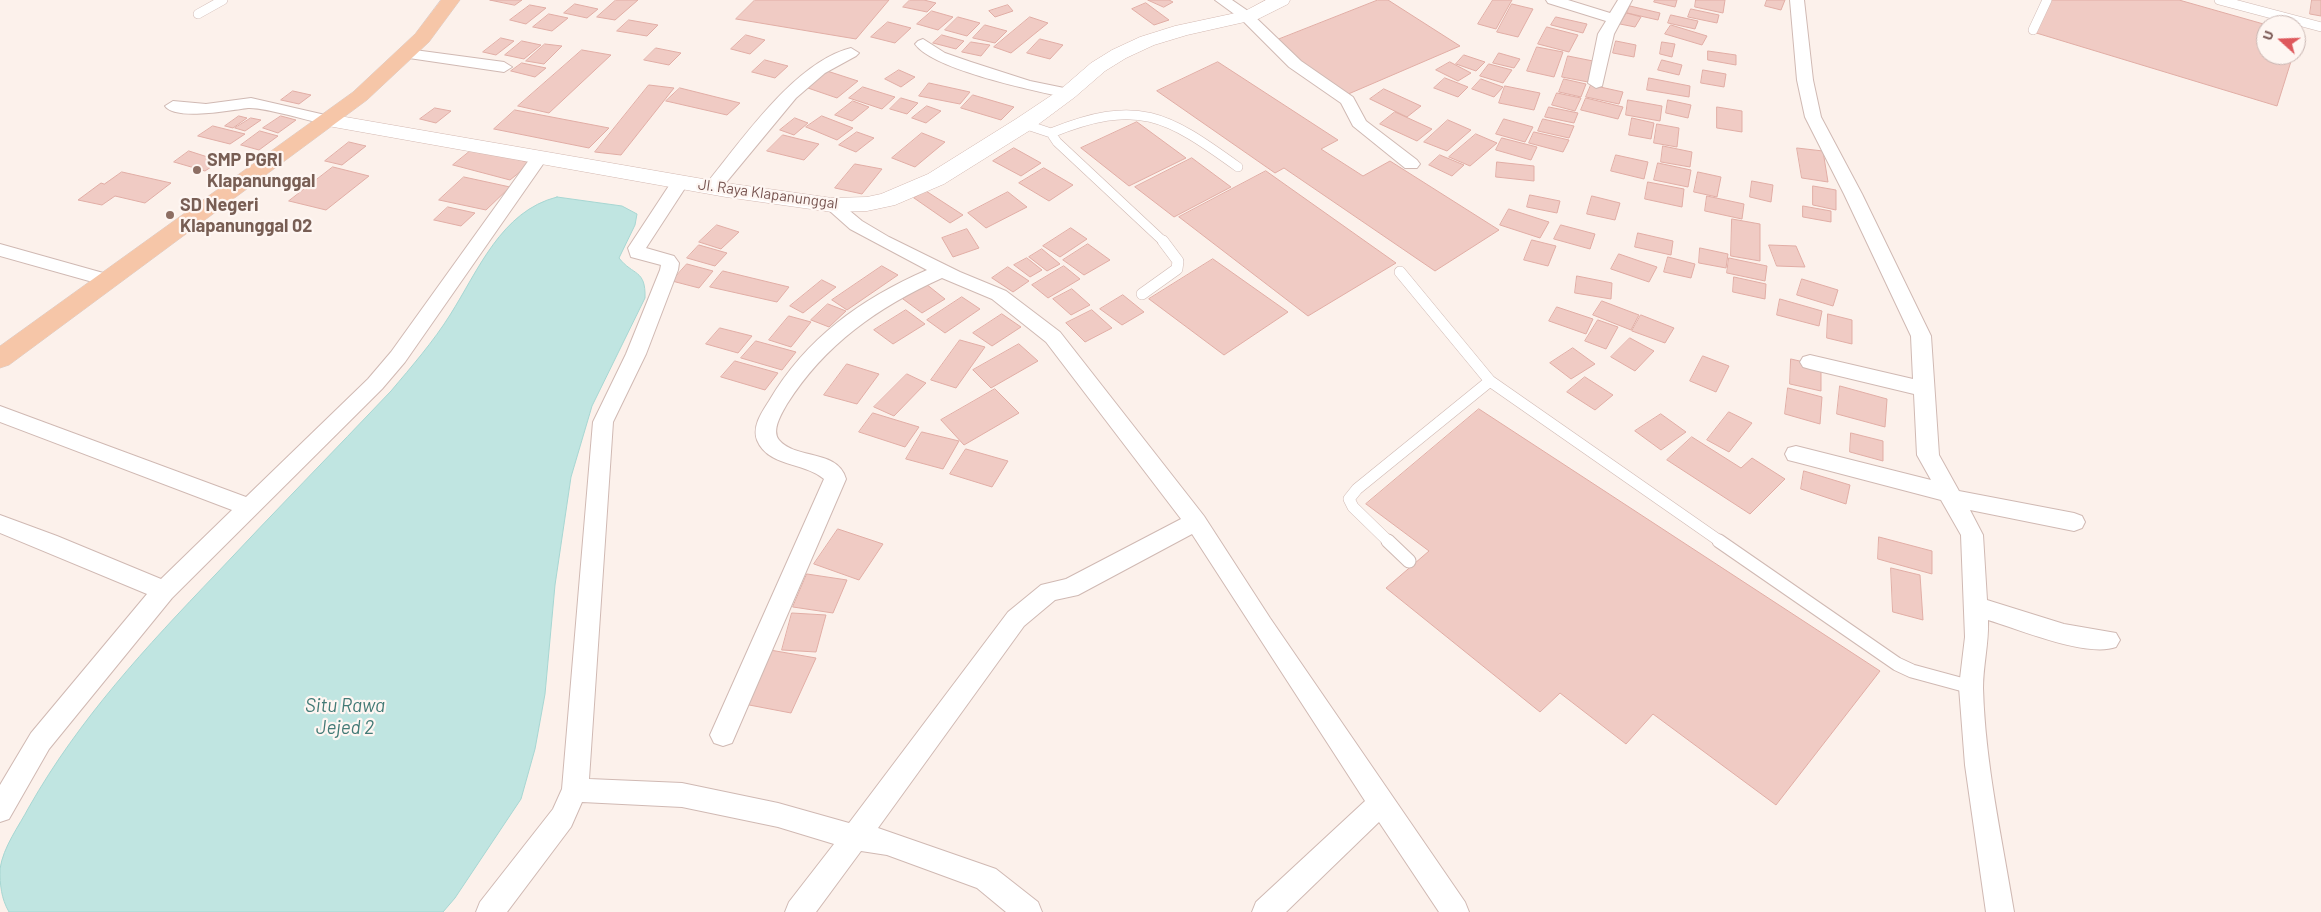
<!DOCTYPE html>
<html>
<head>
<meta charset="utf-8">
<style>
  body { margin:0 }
  #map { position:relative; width:2321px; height:912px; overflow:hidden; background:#fcf1eb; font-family:Barlow,sans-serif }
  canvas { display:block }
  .north { position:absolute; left:2256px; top:15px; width:50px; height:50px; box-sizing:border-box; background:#fef6f2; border:1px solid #c8b5b1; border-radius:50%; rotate:290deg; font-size:14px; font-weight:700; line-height:20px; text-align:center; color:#76534f }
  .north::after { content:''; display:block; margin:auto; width:18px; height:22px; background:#de585c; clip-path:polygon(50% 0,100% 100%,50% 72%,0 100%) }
</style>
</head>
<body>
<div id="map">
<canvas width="2321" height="912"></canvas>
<div class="north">U</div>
</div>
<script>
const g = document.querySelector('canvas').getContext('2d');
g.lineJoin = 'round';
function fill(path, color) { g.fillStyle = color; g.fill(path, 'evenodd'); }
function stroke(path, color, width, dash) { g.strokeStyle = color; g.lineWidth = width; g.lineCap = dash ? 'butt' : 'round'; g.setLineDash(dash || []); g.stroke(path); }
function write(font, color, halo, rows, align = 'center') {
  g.font = font + ' Barlow,sans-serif'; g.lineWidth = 4.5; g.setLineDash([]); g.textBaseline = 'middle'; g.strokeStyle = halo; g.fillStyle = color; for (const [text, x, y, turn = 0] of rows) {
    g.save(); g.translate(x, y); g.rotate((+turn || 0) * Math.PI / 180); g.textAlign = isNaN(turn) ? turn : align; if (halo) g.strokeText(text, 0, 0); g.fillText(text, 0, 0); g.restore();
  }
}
const water = new Path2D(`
  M557,197L622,206L637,214L635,225L619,258C633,276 646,269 645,298L592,406L571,477L555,585L545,694L535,749L521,799L455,898L443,912H9C1,898 0,885 0,869C3,847 19,826 29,807C79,719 146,647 216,574C274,512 333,452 391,391C412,366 433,342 450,315C478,271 501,211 557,197Z`);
const building = new Path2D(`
  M490,0H522L515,5Z
  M616,0H638L615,20L597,17Z
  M755,0H889L856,39L736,19Z
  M910,0H924L936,3L927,12L903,7Z
  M1148,0H1169L1173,2L1164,7Z
  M1378,0H1388L1460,46L1346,95L1272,42Z
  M1493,0H1512L1496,29L1478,24Z
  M1655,0H1677L1675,7L1654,2Z
  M1696,0H1725L1723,13L1695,7Z
  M1767,0H1785L1781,10L1765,6Z
  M2051,0H2179L2267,25L2266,55H2293L2277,106L2033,32Z
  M2312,0H2321V16L2310,14Z
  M1146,3L1169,20L1154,25L1132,9Z
  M575,4L598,9L587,18L564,13Z
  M1512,4L1533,9L1518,37L1497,32Z
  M530,5L546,8L526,24L510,20Z
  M1008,5L1013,11L995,17L989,11Z
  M1630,6L1660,13L1658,20L1627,13Z
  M1691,9L1719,15L1717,23L1688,17Z
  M932,11L953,17L938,30L917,24Z
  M1627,13L1641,17L1635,27L1620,24Z
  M549,14L568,18L552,31L533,27Z
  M1671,15L1698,21L1695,29L1668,23Z
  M958,17L980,23L967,36L945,30Z
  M1030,17L1048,23L1011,53L994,47Z
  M1556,17L1587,24L1583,33L1551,25Z
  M629,20L658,25L647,36L617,31Z
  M888,22L911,28L895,43L871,37Z
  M985,25L1007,31L995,43L973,38Z
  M1671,25L1707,36L1702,45L1665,34Z
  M1547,27L1578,35L1569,52L1538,44Z
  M746,35L765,40L750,54L731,49Z
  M942,35L964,41L956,49L933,43Z
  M501,38L514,41L496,55L483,52Z
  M1040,39L1063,45L1050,59L1027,53Z
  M522,41L541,45L524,59L505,55Z
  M1616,41L1636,45L1634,57L1613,53Z
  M971,42L990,45L981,56L962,52Z
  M1662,42L1675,44L1672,57L1660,54Z
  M545,44L562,46L544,64L526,61Z
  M1537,47L1563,52L1554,77L1527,71Z
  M656,48L681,53L669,65L644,60Z
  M582,50L611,55L549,113L518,106Z
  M1708,51L1736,55V65L1708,60Z
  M1499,53L1520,59L1514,68L1493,63Z
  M1464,55L1485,62L1476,71L1456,64Z
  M1568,56L1593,61L1588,82L1562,77Z
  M765,60L788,66L775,78L752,72Z
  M1662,60L1682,65L1679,75L1658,70Z
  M1218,62L1338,140L1321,149L1363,176L1390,161L1499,230L1435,271L1284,168L1275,173L1157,91Z
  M1450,62L1471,73L1458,81L1436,70Z
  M522,63L546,68L535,77L511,71Z
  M1489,64L1512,70L1503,83L1480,76Z
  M824,70L858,81L837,98L802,86Z
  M899,70L915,77L901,87L885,79Z
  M1703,70L1726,74L1724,87L1701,83Z
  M1445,78L1468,87L1458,97L1434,88Z
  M1649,78L1690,86L1689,97L1647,90Z
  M1481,79L1503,87L1494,97L1472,89Z
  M1564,79L1586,84L1581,97L1559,92Z
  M929,83L970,92L960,104L919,96Z
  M649,85L674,88L621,155L595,152Z
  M1591,85L1623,92L1619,104L1586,97Z
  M1505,86L1540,93L1534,110L1499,103Z
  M863,87L895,97L882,109L849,98Z
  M680,88L740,103L727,115L666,101Z
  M1384,89L1421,106L1407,117L1370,99Z
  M293,91L311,95L299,104L281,100Z
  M1557,93L1581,98L1575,111L1552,105Z
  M973,95L1014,107L1001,120L961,108Z
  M901,98L918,103L907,114L890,109Z
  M1586,98L1623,107L1618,119L1581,110Z
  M1628,100L1662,106L1660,121L1626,115Z
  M1668,100L1691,105L1688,118L1666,113Z
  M853,101L869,107L852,121L835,115Z
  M927,106L941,111L926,123L912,118Z
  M1549,107L1578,113L1574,123L1545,117Z
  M1717,107L1742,111V132L1717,128Z
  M435,108L451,111L436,123L420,119Z
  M515,110L609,128L589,148L494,129Z
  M1395,112L1432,129L1417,141L1380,124Z
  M239,116L247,118L233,128L225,126Z
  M281,116L296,120L278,133L263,128Z
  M822,116L853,128L837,140L806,127Z
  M251,118L261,120L245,131L235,128Z
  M795,118L808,123L794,135L780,130Z
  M1632,118L1654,123L1651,139L1629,135Z
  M1504,119L1533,127L1525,142L1496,134Z
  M1543,119L1574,126L1569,138L1538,131Z
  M1448,120L1471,130L1447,151L1424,142Z
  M1137,122L1186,158L1129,186L1081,148Z
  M1657,124L1679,128L1677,147L1654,143Z
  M213,126L245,134L230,144L198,136Z
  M260,131L278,136L259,150L241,145Z
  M857,132L874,138L856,152L839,145Z
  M1534,132L1569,140L1563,152L1529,143Z
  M922,133L945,142L915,167L892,158Z
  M1476,134L1497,143L1470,166L1449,157Z
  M783,135L819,144L804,160L767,151Z
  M1502,138L1537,147L1531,160L1496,150Z
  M349,142L366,146L342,165L325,161Z
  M1663,146L1692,152L1690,167L1661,162Z
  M474,148L531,163L510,180L453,165Z
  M1014,148L1041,163L1021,176L993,161Z
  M1797,148L1823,151L1828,182L1802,178Z
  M189,151L220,161L205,171L174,162Z
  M1440,155L1464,165L1452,176L1429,165Z
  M1616,155L1648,162L1644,179L1611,171Z
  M1192,158L1231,187L1174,217L1135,187Z
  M1497,162L1534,166V181L1496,177Z
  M1658,163L1691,170L1688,187L1654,180Z
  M855,164L882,169L862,194L835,188Z
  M333,167L369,176L326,210L289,201Z
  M1044,168L1073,185L1049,201L1019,183Z
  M1266,171L1396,263L1308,316L1179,217Z
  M122,172L171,183L145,203L115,196L102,205L78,200L101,183L104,184Z
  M1698,172L1721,177L1717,197L1694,192Z
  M464,177L510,187L486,210L439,200Z
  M1752,181L1773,185L1771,202L1750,197Z
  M1648,182L1684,189L1682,207L1645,199Z
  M1813,186L1836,190V210L1813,205Z
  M926,191L963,215L950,223L914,198Z
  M1008,192L1027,207L986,228L968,213Z
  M1530,195L1560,201L1557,213L1527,207Z
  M1592,196L1620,203L1615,220L1587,214Z
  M1707,196L1744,204L1742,219L1705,211Z
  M1803,206L1831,211V222L1803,217Z
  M448,207L475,213L461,226L434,220Z
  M1509,209L1549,222L1540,238L1500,225Z
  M1732,219L1760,224V261L1731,256Z
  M717,225L739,232L721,249L699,242Z
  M1561,225L1595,234L1590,249L1554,239Z
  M1071,228L1087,239L1060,257L1043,246Z
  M967,229L979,248L953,257L942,238Z
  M1638,233L1673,241L1671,255L1635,247Z
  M1532,240L1556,246L1548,266L1524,260Z
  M1088,244L1110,260L1084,275L1063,260Z
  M699,245L727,253L715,266L687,258Z
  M1769,245L1796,246L1805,267L1777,266Z
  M1700,248L1728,254L1726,268L1699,263Z
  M1042,249L1060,264L1047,271L1029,257Z
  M1619,254L1657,267L1649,282L1611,269Z
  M1668,257L1695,264L1691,278L1664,272Z
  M1027,258L1042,270L1030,277L1014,265Z
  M1729,258L1767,266L1765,281L1727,273Z
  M1213,259L1288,312L1224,355L1149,299Z
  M687,264L713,271L699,288L672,281Z
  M882,266L898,275L847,310L832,300Z
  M1064,266L1080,279L1048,298L1032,285Z
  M1008,267L1029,281L1013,292L992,278Z
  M723,271L789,287L777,302L710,287Z
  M1577,276L1612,283L1611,299L1575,293Z
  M1734,277L1766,284L1765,299L1733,292Z
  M1802,279L1838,290L1833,306L1797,295Z
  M822,280L836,287L803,313L790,306Z
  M926,284L945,299L922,313L903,299Z
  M1072,289L1090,305L1071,315L1053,299Z
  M1123,295L1144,312L1122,325L1100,309Z
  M962,297L980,309L945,333L927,320Z
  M1780,299L1822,311L1819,326L1777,315Z
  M1602,301L1639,315L1631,330L1593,315Z
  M828,304L846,311L829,327L811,320Z
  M1557,307L1593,319L1586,334L1549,321Z
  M906,310L925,324L893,344L874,330Z
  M1092,310L1112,328L1085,342L1066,323Z
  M1002,314L1021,327L992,346L973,333Z
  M1828,314L1852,320V344L1827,338Z
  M1641,315L1674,328L1665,343L1632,331Z
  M789,316L811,322L791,347L769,340Z
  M1598,320L1618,327L1606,349L1585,341Z
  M720,328L752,336L738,353L706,344Z
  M1630,338L1654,351L1635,371L1611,357Z
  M960,340L985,347L956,388L931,380Z
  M756,341L796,352L782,370L741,358Z
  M1019,344L1038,361L991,388L973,370Z
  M1573,348L1595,364L1571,379L1550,363Z
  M1703,356L1729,366L1716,392L1690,381Z
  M1791,359L1821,366V391L1790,384Z
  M735,361L778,373L765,390L721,377Z
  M847,364L879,374L857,404L824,395Z
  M907,374L926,383L894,416L874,407Z
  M1585,377L1613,395L1595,410L1567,392Z
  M1840,386L1887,399L1885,427L1837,414Z
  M1788,388L1822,397L1820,424L1785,414Z
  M995,389L1019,413L964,445L941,420Z
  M1479,409L1880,671L1776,805L1653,714L1626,744L1560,693L1540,712L1386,588L1429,551L1366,504Z
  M1729,412L1752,423L1729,452L1707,440Z
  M873,413L919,427L905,447L859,432Z
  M1661,414L1686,432L1661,450L1635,431Z
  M922,432L959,441L943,469L906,459Z
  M1851,433L1883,441V461L1850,452Z
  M1692,437L1741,468L1752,458L1785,479L1750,514L1667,460Z
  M966,449L1008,461L992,487L950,474Z
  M1804,471L1850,485L1846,504L1801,489Z
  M838,529L883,544L859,580L814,564Z
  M1879,537L1932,551V574L1878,559Z
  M1891,568L1920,575L1923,620L1893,612Z
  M807,574L847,580L833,613L793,607Z
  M792,613L826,615L816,652L782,650Z
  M770,650L816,658L791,713L744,704Z`);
const laneFar2 = new Path2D(`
  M2219,0L2321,27
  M198,14L223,0
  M2033,30L2047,0
  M1024,124L1051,133L1057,142L1164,242
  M1051,133C1138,98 1166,115 1238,167`);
const laneFar1 = new Path2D(`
  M1400,272L1490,381L1721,542
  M1142,294L1177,269L1178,261L1163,241
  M1389,542L1353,507L1349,499L1357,489L1490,381`);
const lane = new Path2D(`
  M1388,541L1409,561
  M1719,541L1897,664L1912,671L1971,687`);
const street = new Path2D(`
  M1215,0H1232L1251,13L1301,61L1353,97L1366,121L1417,160L1420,164L1417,168H1405L1353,126L1341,103L1289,67L1241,19Z
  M1546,0H1568L1610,13L1618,0H1632L1614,34L1602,86L1596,88L1588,83L1598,34L1606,21L1548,3Z
  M1790,0H1804L1813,80L1821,117L1862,194L1931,336L1939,455L1959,491L2074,513L2082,516L2085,522L2082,528L2074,531L1970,510L1983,535L1987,600L2064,624L2116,633L2120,640L2116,647C2087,658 2018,629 1988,620C1989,643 1983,665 1983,688C1985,763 2002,838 2014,912H1986L1965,765L1959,687L1965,637L1961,535L1941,500L1796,462L1788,460L1785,454L1788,448L1796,446L1931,480L1917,455L1914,394L1810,369L1803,367L1800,362L1803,357L1810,355L1913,379L1911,336L1844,194L1805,117L1797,80Z
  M923,39L945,53L971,62L1030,81L1074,90L1076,93L1068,98C1036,91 933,70 915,44L918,41Z
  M851,48L859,53L856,56L825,73L796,98L719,191H707L704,187L707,183C742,140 795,62 851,48Z
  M407,49L504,62L512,67L504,72L402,57L399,54Z
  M251,98L334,117L336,120L328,125C310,121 264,107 248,108C232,110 175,121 165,106L173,101L206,104Z
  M540,152L546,153L548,157L405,362L382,389L172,598L49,749L9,819L0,822V785L31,733L147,594L0,533V515L57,536L161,579L232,510L0,422V406L246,497L368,379L391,352L534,153Z
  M680,177L686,178L689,182L646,248L674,256L679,263L678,270L646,354L613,422L589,779L682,783L778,803L849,823L1008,612L1041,585L1066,579L1181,519L1046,342L992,299L942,278C878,307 825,344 787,404C782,413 771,430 779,440C796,460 838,449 846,479L732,743L723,746L714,743L710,735L824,479C804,462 768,467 757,440C752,426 762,412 769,401C806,338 861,299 927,270L850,229L823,205L826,201H838L862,221L889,237L960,272L1006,291L1060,332L1204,516L1270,618L1465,902L1469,912H1439L1379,822L1286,912H1252L1256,902L1365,801L1192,534L1078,595L1055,600L1024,626L878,828L996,869L1038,902L1042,912H1006L977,888L887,855L861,851L816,912H785L789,902L834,844L778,827L682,807L582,802L571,827L507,912H476L480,902L553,809L562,789L593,422L626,354L660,270L661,265L631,257L628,248L674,178Z
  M0,244L114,276L116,280L114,284L107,286L0,256Z`);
const secondary = new Path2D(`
  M1266,0H1290L1288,4L1258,19L1187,35L1154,45L1126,58L1105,71L1075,97L1032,129L944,184L895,205L867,211L832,212L726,197L328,126L320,125L317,120L320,115L328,114L726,183L832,198L867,197L881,194L928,174L1016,119L1061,89L1091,63L1112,50L1140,37L1175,26L1245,11Z`);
const primary = new Path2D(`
  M441,0H460L429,42L367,100L9,365L0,368V346L353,92L415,34Z`);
const markers = [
  [197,170,5,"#8d6e63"],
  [170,215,5,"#8d6e63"]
];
const farStreetnames = [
  ["Jl. Raya Klapanunggal",768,194,8]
];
const educationNames = [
  ["SMP PGRI",207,160],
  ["Klapanunggal",207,181],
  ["SD Negeri",180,205],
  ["Klapanunggal 02",180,226]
];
const waterNames = [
  ["Situ Rawa",345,706],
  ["Jejed 2",345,728]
];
fill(water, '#c0e5e1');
stroke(water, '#a7d6d2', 1);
fill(building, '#f0cbc4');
stroke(building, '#e1ada5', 1);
stroke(laneFar2, '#d0b9b3', 10);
stroke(laneFar1, '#d0b9b3', 12);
stroke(lane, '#d0b9b3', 15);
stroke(street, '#d0b9b3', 2);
stroke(secondary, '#d3b8b1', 1);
stroke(primary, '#d9cfce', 1);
stroke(laneFar2, '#fff', 9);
stroke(laneFar1, '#fff', 11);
stroke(lane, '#fff', 13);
fill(street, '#fff');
fill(secondary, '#fff');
fill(primary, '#f6c6a8');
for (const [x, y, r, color] of markers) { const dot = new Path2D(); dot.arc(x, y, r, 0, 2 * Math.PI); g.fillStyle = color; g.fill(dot); stroke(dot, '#fef6f2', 2); }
write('15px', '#76534f', '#fef6f2', farStreetnames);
write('bold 18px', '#785e54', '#fef6f2', educationNames, 'left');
write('italic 19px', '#427a76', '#fef6f2', waterNames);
</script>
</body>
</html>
